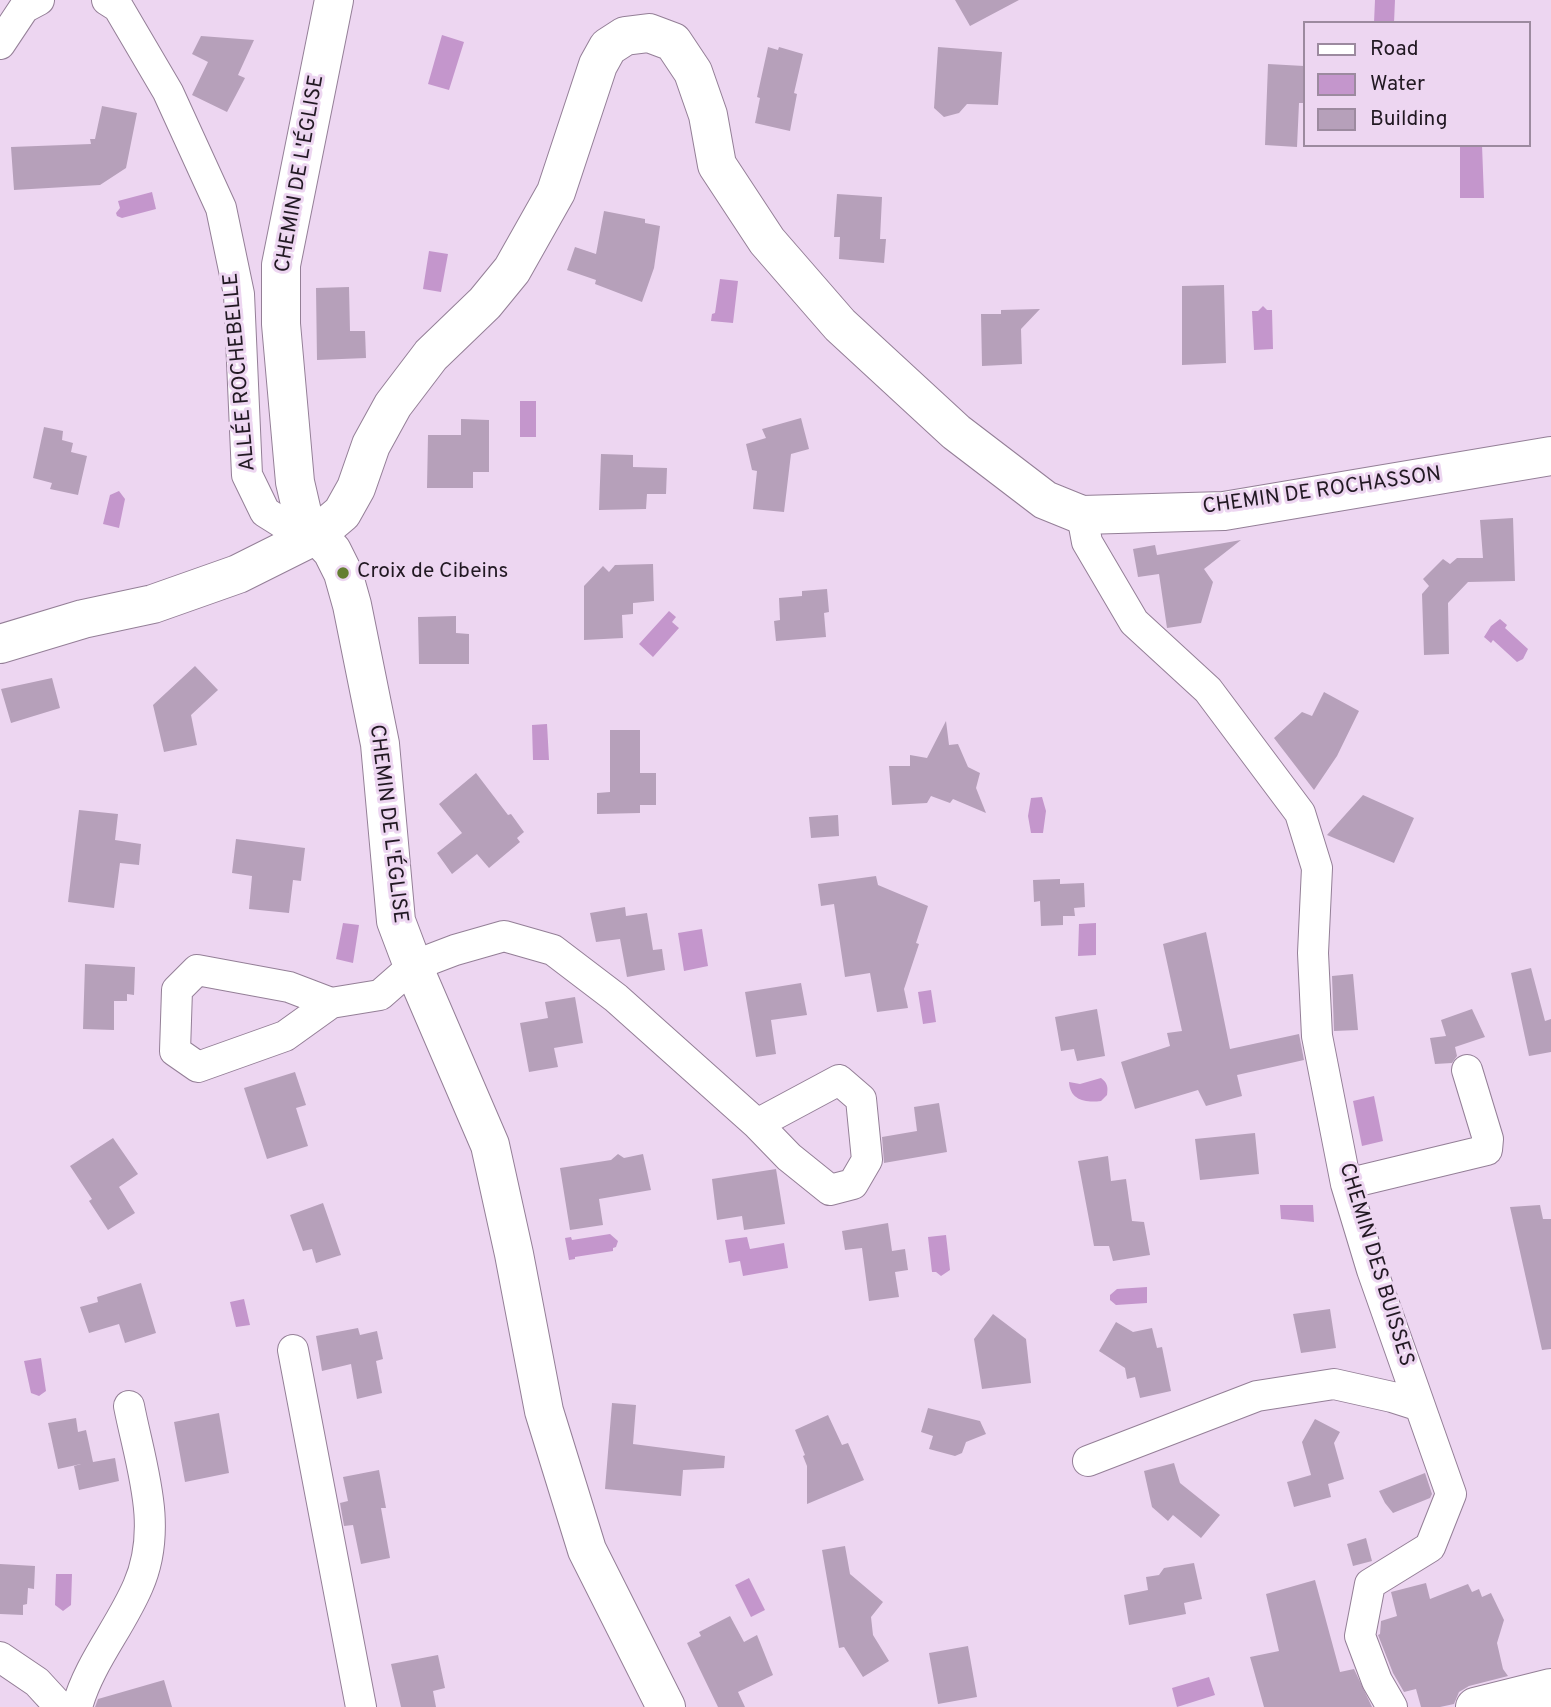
<!DOCTYPE html>
<html>
<head>
<meta charset="utf-8">
<style>
  body { margin:0 }
  #map { position:relative; width:1551px; height:1707px; overflow:hidden; background:#edd6f1; font-family:Overpass,sans-serif }
  canvas { display:block }
  .legend { position:absolute; left:1303px; top:21px; width:228px; height:126px; box-sizing:border-box; background:#edd6f1; border:2px solid #9c8a9f; margin:0; padding:9px 12px; list-style:none; font-size:21px; color:#221923 }
  .legend li { display:flex; align-items:center; gap:14px; height:35px }
  .legend b { width:35px; border:2px solid #9c8a9f }
</style>
</head>
<body>
<div id="map">
<canvas width="1551" height="1707"></canvas>
<ul class="legend">
<li><b style="height:9px;background:#fff"></b>Road</li>
<li><b style="height:19px;background:#c496cc"></b>Water</li>
<li><b style="height:19px;background:#b6a0ba"></b>Building</li>
</ul>
</div>
<script>
const g = document.querySelector('canvas').getContext('2d');
g.lineJoin = 'round';
function fill(path, color) { g.fillStyle = color; g.fill(path, 'evenodd'); }
function stroke(path, color, width, dash) { g.strokeStyle = color; g.lineWidth = width; g.lineCap = dash ? 'butt' : 'round'; g.setLineDash(dash || []); g.stroke(path); }
function write(font, color, halo, rows, align = 'center') {
  g.font = font + ' Overpass,sans-serif'; g.lineWidth = 6; g.setLineDash([]); g.textBaseline = 'middle'; g.strokeStyle = halo; g.fillStyle = color; for (const [text, x, y, turn = 0] of rows) {
    g.save(); g.translate(x, y); g.rotate((+turn || 0) * Math.PI / 180); g.textAlign = isNaN(turn) ? turn : align; if (halo) g.strokeText(text, 0, 0); g.fillText(text, 0, 0); g.restore();
  }
}
const water = new Path2D(`
  M1375,0H1395L1394,23H1374Z
  M442,35L464,42L449,90L428,84Z
  M1460,145H1482L1484,198H1460Z
  M152,192L156,209L122,218L117,216L116,213L120,208L118,201Z
  M429,251L448,254L441,292L423,289Z
  M720,279L738,281L733,323L711,321L712,314L715,313Z
  M1263,306L1267,310H1272L1273,349L1254,350L1252,311H1258Z
  M520,401H536V437H520Z
  M119,491L125,499L119,528L103,524L110,495Z
  M669,611L676,617L672,622L679,628L653,657L639,644Z
  M1500,619L1507,625L1505,628L1528,649L1523,659L1517,662L1493,640L1491,643L1484,637L1491,626Z
  M547,724L549,760H533L532,725Z
  M1042,797L1046,811L1043,833H1031L1028,816L1031,798Z
  M343,923L359,925L353,963L336,959Z
  M1096,923V955L1078,956L1079,924Z
  M702,929L708,966L684,971L678,933Z
  M931,990L936,1022L923,1024L918,992Z
  M1101,1078C1108,1083 1108,1088 1107,1095L1101,1101C1085,1103 1070,1100 1069,1082L1080,1084Z
  M1374,1096L1383,1141L1362,1146L1353,1101Z
  M1280,1205H1313L1314,1222L1281,1219Z
  M610,1234L618,1241L616,1247L613,1248V1251L575,1257V1259L569,1260L565,1238L571,1237L572,1240Z
  M946,1235L950,1270L941,1276L936,1272H932L928,1237Z
  M747,1237L750,1249L784,1243L788,1268L743,1276L740,1261L729,1263L725,1240Z
  M1147,1287V1303L1116,1305L1110,1300V1295L1117,1289Z
  M244,1299L250,1325L236,1327L230,1302Z
  M41,1358L46,1391L39,1396L31,1393L24,1361Z
  M56,1574H72L71,1605L63,1611L55,1605Z
  M749,1578L765,1610L751,1617L735,1585Z
  M1209,1677L1215,1695L1177,1707L1172,1688Z`);
const building = new Path2D(`
  M955,0H1019L970,26Z
  M201,36L254,40L238,75L245,78L227,112L192,95L208,62L192,54Z
  M768,47L778,50L779,47L803,54L794,93L797,94L790,131L755,123L760,98L757,97Z
  M938,47L1002,52L998,105L967,104L959,113L944,117L934,108Z
  M1268,64L1304,66V103H1299L1297,147L1265,145Z
  M102,106L137,113L126,168L100,185L14,190L11,147L91,144L90,139H95Z
  M837,194L882,197L880,239H886L884,263L839,259L840,237H834Z
  M604,211L645,219V223L660,226L654,268L642,302L595,284L596,280L567,270L575,247L596,254Z
  M1224,285L1226,363L1182,365V286Z
  M349,287L350,331H365L366,358L317,360L316,288Z
  M1040,309L1021,329L1022,364L982,366L981,314H1001V310Z
  M801,418L809,449L791,454L784,512L753,509L757,471L752,470L746,444L766,438L762,429Z
  M461,419L489,420V472H473V488H427L428,435H461Z
  M44,427L63,431L62,440L73,443L71,452L87,456L78,495L50,489L52,483L33,478Z
  M601,454L633,455V467L667,468L666,494H647L646,509L599,510Z
  M1513,518L1515,581L1468,582L1448,603L1449,654L1424,655L1422,594L1429,586L1423,579L1443,559L1450,564L1457,558H1483L1480,520Z
  M1241,540L1204,569L1213,582L1201,623L1167,628L1159,574L1138,577L1133,549L1155,545L1157,555Z
  M653,564L654,601L633,603V614L622,615L623,638L584,640V586L603,566L609,572L615,565Z
  M827,589L829,612L824,613L826,637L776,641L774,621L780,620L779,598L802,596V591Z
  M456,616V633L469,634V664H419L418,617Z
  M195,666L218,690L191,715L197,745L164,752L153,705Z
  M52,678L60,708L11,723L1,689Z
  M1324,692L1359,711L1337,756L1314,790L1274,738L1302,712L1312,716Z
  M946,721L949,745L958,744L968,767L980,773L976,788L986,813L953,799L950,803L931,796L927,803L892,805L889,766H910V755L927,758Z
  M610,730H640V773H656V805H640V813L597,814V793L610,792Z
  M476,773L508,815L511,814L524,832L517,838L520,842L489,868L477,854L452,874L437,853L462,833L439,804Z
  M1363,795L1414,818L1394,863L1327,835Z
  M79,810L118,814L115,840L141,844L139,865L120,863L114,908L68,902Z
  M838,815L839,836L811,838L809,817Z
  M236,839L305,848L301,881L293,880L289,913L249,909L252,876L232,873Z
  M876,876L878,885L928,906L916,943L919,944L904,989L908,1008L877,1012L870,973L845,977L834,904L821,906L818,884Z
  M1060,879V884L1084,883L1085,907L1074,908L1075,916H1063V925L1041,926L1040,901L1034,902L1033,880Z
  M625,907L626,916L647,913L653,950L662,949L665,970L627,977L620,939L596,942L590,913Z
  M1206,932L1230,1049L1299,1034L1304,1060L1237,1075L1242,1096L1206,1106L1198,1090L1135,1109L1121,1062L1170,1046L1167,1033L1182,1031L1163,944Z
  M85,964L135,967L134,995L127,994V1001H114V1030L83,1029Z
  M1531,968L1545,1021L1551,1019V1052L1529,1056L1511,973Z
  M1353,974L1358,1030L1334,1031L1332,976Z
  M801,983L807,1015L771,1020L776,1054L756,1057L745,992Z
  M575,997L583,1043L554,1048L558,1067L529,1072L520,1023L548,1018L545,1002Z
  M1097,1009L1105,1056L1077,1061L1074,1049L1061,1051L1055,1017Z
  M1472,1009L1485,1037L1455,1047L1457,1056L1452,1063L1435,1064L1430,1038L1446,1036L1441,1020Z
  M295,1072L306,1105L296,1108L308,1146L267,1159L244,1088Z
  M939,1103L947,1152L884,1163L882,1137L917,1131L914,1107Z
  M1255,1133L1259,1174L1200,1180L1195,1139Z
  M113,1138L138,1174L119,1187L135,1213L108,1230L89,1201L92,1199L70,1166Z
  M618,1154L624,1158L643,1154L651,1190L599,1199L603,1225L570,1230L560,1168L611,1160Z
  M1108,1156L1111,1181L1126,1179L1132,1221L1144,1222L1150,1255L1113,1261L1109,1246H1094L1078,1161Z
  M776,1169L785,1224L744,1230L742,1216L717,1220L712,1179Z
  M323,1203L341,1255L316,1263L312,1249L303,1251L290,1215Z
  M1540,1205L1543,1219H1551V1349L1542,1350L1510,1207Z
  M888,1223L892,1251L905,1249L908,1270L895,1272L899,1297L869,1301L862,1248L845,1250L842,1231Z
  M141,1283L156,1333L125,1343L119,1324L89,1333L80,1307L98,1302L97,1297Z
  M1330,1309L1336,1348L1301,1353L1293,1314Z
  M993,1314L1026,1339L1031,1383L982,1389L974,1339Z
  M1116,1322L1133,1332L1152,1328L1157,1348L1162,1347L1171,1391L1140,1398L1135,1377L1127,1379L1125,1368L1099,1351Z
  M358,1328L360,1335L377,1331L383,1359L376,1361L382,1393L357,1399L351,1364L322,1371L316,1336Z
  M612,1403L636,1405L633,1444L725,1456L724,1468L683,1470L681,1496L605,1489Z
  M928,1408L980,1421L986,1434L966,1442L962,1453L955,1456L929,1449L933,1436L921,1432Z
  M219,1413L229,1473L185,1482L174,1422Z
  M828,1415L842,1445L848,1443L864,1480L807,1504V1466L803,1456L805,1455L795,1430Z
  M76,1418L78,1432L86,1430L93,1462L115,1458L119,1481L79,1490L74,1466L81,1464L58,1469L48,1423Z
  M1315,1419L1340,1432L1334,1443L1344,1479L1328,1484L1331,1497L1294,1507L1287,1482L1311,1475L1302,1442Z
  M1174,1463L1180,1483L1220,1515L1201,1538L1173,1515L1168,1521L1152,1507L1144,1471Z
  M379,1470L386,1508H381L390,1558L361,1564L353,1525L344,1526L340,1503L348,1501L343,1477Z
  M1425,1473L1432,1494L1430,1498L1393,1513L1385,1503L1379,1491Z
  M1366,1538L1372,1561L1353,1566L1347,1544Z
  M845,1546L850,1574L883,1602L871,1617L873,1635L889,1661L863,1677L844,1647L839,1648L822,1550Z
  M1194,1563L1202,1599L1184,1603L1186,1614L1129,1625L1124,1595L1148,1590L1146,1577L1159,1575L1164,1568Z
  M0,1564L35,1566L34,1589L28,1588L27,1604L23,1605V1615L0,1614Z
  M1315,1580L1340,1672L1354,1669L1372,1707H1264L1250,1657L1279,1651L1266,1594Z
  M1426,1583L1430,1599L1468,1584L1472,1592L1479,1589L1482,1597L1491,1593L1504,1620L1497,1643L1503,1669L1508,1676L1469,1686L1459,1692L1454,1704L1440,1707H1421L1416,1689L1404,1692L1393,1673L1378,1635L1380,1634L1381,1621L1397,1616L1391,1592Z
  M730,1616L744,1642L757,1635L773,1675L738,1692L745,1707H718L687,1643L701,1636L699,1632Z
  M968,1646L977,1697L938,1704L929,1653Z
  M438,1655L445,1688L433,1691L436,1707H401L391,1664Z
  M164,1680L172,1707H95L98,1699Z`);
const street = new Path2D(`
  M107,0L118,7L168,92L221,208L239,294L247,475L265,512L308,539
  M0,44L24,8L39,0
  M1082,515L1087,542L1134,622L1208,690L1300,813L1317,868L1313,953L1317,1036L1346,1184L1372,1270L1451,1494L1430,1547L1370,1584L1360,1636L1377,1681L1392,1707
  M331,1003L285,1036L198,1067L175,1051L177,990L197,970L289,987L331,1003L380,995L413,966L455,950L504,936L553,950L616,998L757,1124L789,1157L830,1190L853,1184L867,1160L861,1099L839,1080L757,1124
  M1346,1184L1487,1150L1488,1139L1467,1070
  M293,1350L361,1707
  M1088,1461L1257,1396L1334,1384L1392,1397L1420,1406
  M0,1657L37,1682L60,1707
  M77,1707C89,1663 120,1628 138,1586C164,1527 141,1467 129,1406`);
const secondary = new Path2D(`
  M334,0L281,265V324L295,482L304,521L332,551L343,573L352,605L380,744L396,921L413,966L490,1145L514,1254L544,1411L587,1550L666,1707
  M0,644L83,619L153,604L238,574L316,535L342,513L356,488L371,445L393,405L431,355L485,303L512,270L556,192L598,65L608,47L625,36L649,33L673,42L693,72L708,115L717,165L767,241L840,325L956,432L1045,500L1082,515L1224,511L1551,456
  M1475,1707L1551,1688`);
const markers = [
  [343,573,7,"#647e31"]
];
const streetNames = [
  ["CHEMIN DE L'ÉGLISE",301,174,-80],
  ["ALLÉE ROCHEBELLE",241,372,-95],
  ["CHEMIN DE ROCHASSON",1322,492,-8],
  ["CHEMIN DE L'ÉGLISE",387,824,83],
  ["CHEMIN DES BUISSES",1375,1265,73]
];
const poiNames = [
  ["Croix de Cibeins",357,573]
];
fill(water, '#c496cc');
fill(building, '#b6a0ba');
stroke(street, '#947f97', 32);
stroke(secondary, '#947f97', 40);
stroke(street, '#fff', 30);
stroke(secondary, '#fff', 38);
for (const [x, y, r, color] of markers) { const dot = new Path2D(); dot.arc(x, y, r, 0, 2 * Math.PI); g.fillStyle = color; g.fill(dot); stroke(dot, '#edd6f1', 2.5); }
write('21px', '#221923', '#edd6f1', streetNames);
write('21px', '#221923', '#edd6f1', poiNames, 'left');
</script>
</body>
</html>
